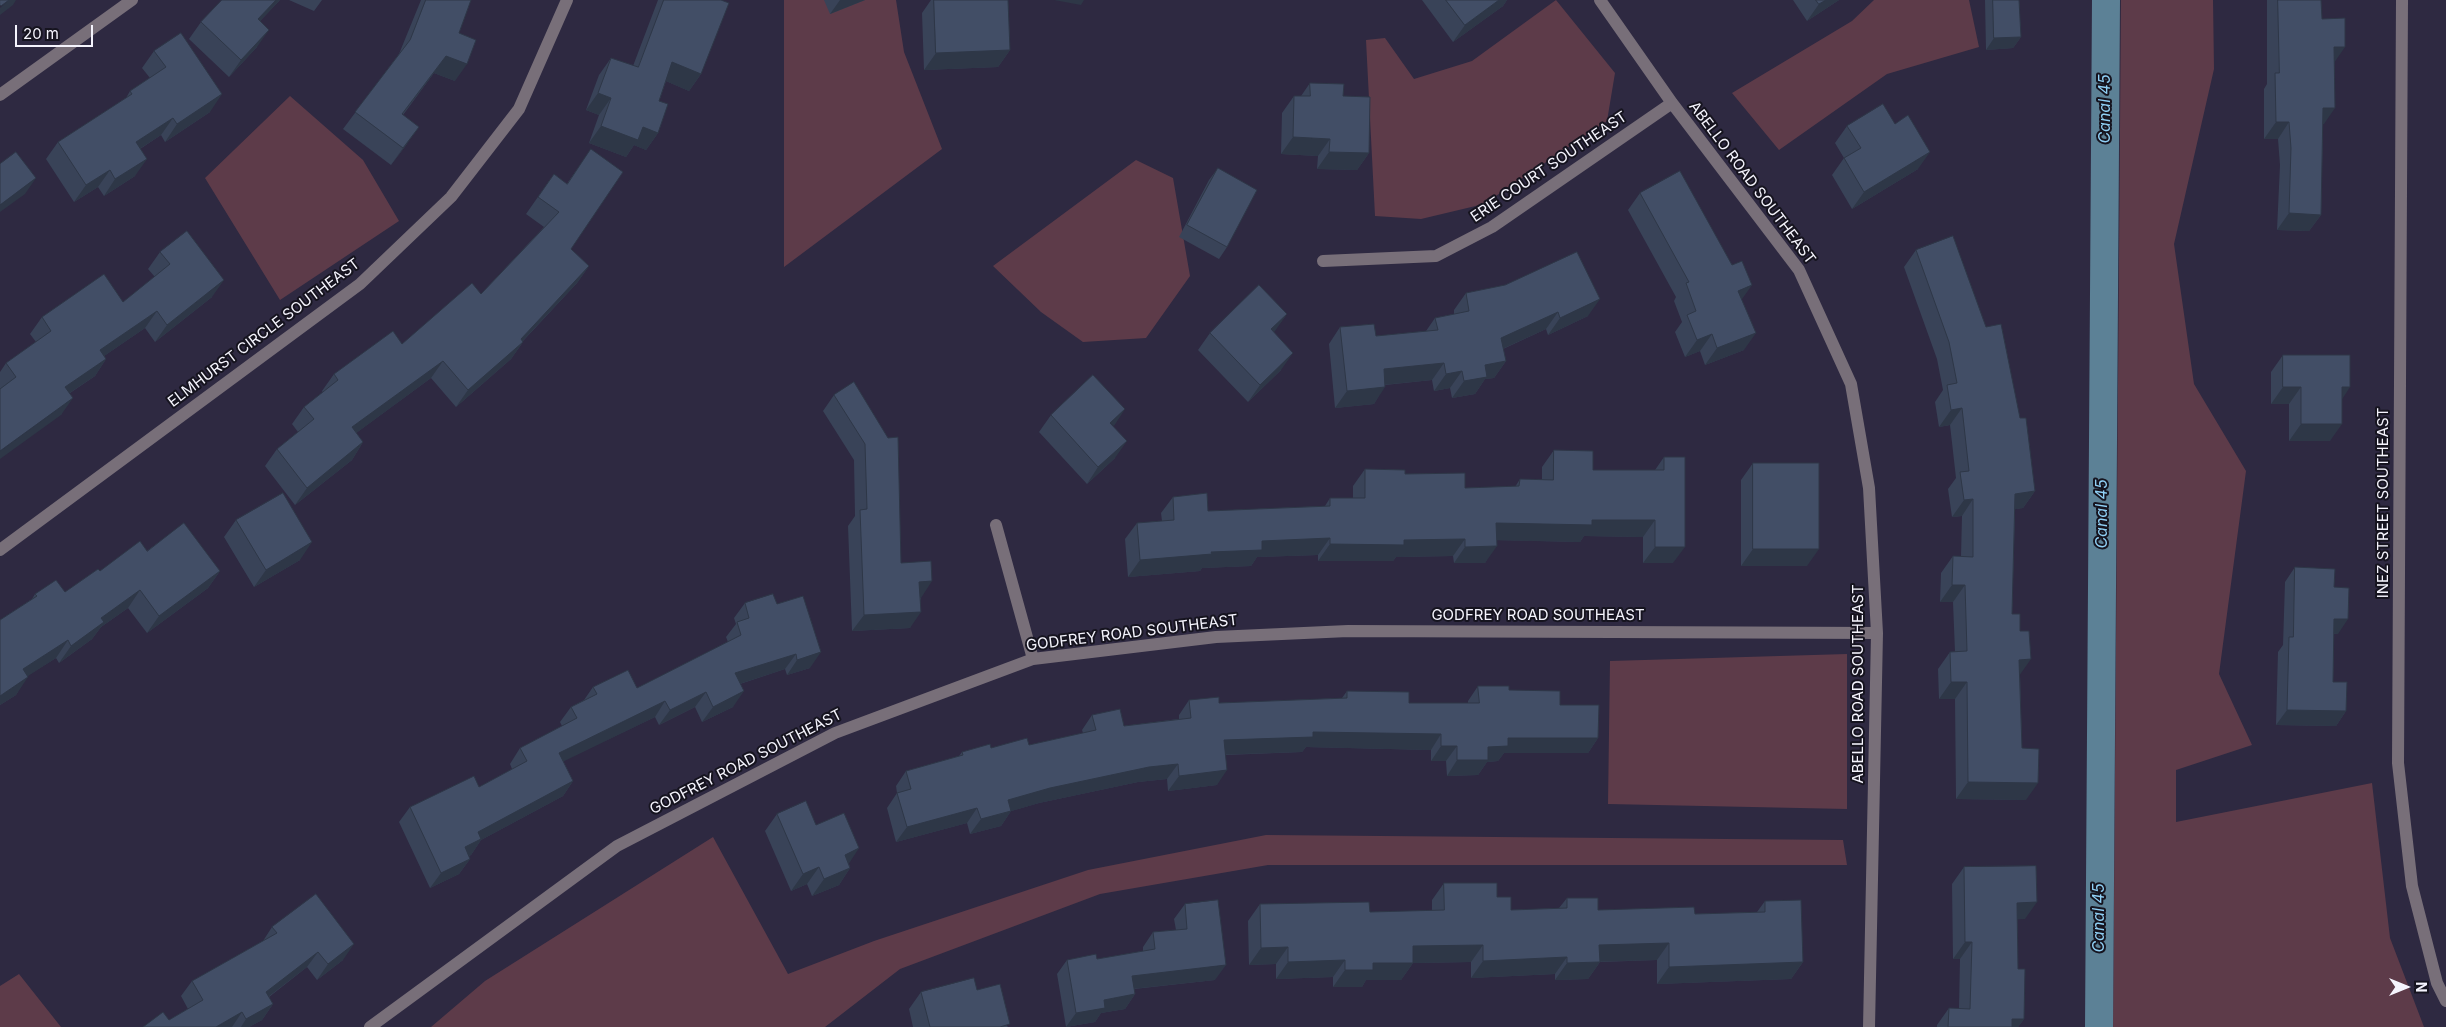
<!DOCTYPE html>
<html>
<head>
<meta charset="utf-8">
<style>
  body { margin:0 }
  #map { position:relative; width:2446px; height:1027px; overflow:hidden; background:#2e2941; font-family:Inter,sans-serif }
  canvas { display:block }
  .north { position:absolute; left:2381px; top:962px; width:50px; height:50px; -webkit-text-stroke:4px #16141f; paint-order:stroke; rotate:90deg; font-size:14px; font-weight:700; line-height:20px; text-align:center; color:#f5f4fd }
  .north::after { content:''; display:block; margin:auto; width:18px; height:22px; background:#f5f4fd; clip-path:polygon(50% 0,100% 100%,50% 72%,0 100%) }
  .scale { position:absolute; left:15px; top:25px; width:78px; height:22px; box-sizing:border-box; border:2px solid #f5f4fd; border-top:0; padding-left:6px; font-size:15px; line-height:18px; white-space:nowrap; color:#f5f4fd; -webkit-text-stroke:4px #16141f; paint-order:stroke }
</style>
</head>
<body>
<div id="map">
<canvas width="2446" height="1027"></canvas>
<div class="north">N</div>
<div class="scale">20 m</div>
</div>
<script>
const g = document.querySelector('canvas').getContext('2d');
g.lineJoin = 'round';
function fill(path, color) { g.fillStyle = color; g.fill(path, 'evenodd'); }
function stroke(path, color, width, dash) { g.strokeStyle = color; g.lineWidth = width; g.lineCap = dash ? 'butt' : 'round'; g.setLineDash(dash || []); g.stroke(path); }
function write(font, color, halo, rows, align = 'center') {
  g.font = font + ' Inter,sans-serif'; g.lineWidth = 4; g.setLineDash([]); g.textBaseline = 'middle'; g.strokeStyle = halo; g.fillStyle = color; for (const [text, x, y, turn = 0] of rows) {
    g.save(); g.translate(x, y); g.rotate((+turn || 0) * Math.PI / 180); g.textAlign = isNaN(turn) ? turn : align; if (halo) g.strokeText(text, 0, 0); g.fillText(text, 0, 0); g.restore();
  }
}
const green = new Path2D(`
  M784,0H896L904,52L942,149L784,267Z
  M1556,0L1615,73L1607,121L1484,204L1421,219L1375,216L1366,40L1385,38L1414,79L1472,61Z
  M1874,0H1969L1979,47L1887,74L1779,150L1732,93L1852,21Z
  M2121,0H2213L2214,69L2174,244L2194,384L2246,471L2219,674L2252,745L2176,770V822L2372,783L2390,938L2424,1027H2113Z
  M290,96L363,160L399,221L280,300L205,178Z
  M1136,160L1173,178L1190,276L1146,338L1083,342L1041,312L993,266Z
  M1847,654V809L1608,804L1610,661Z
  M1266,835L1843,840L1847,865H1268L1100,894L900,969L825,1027H431L485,981L713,837L788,974L874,941L1088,870Z
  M19,974L61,1027H0V986Z`);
const canal = new Path2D(`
  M2099,1027L2106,0`);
const street = new Path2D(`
  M1600,0L1672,103L1799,270L1851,384L1869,488L1877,633L1869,1027
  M2402,0L2398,763L2412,886L2437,983L2446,1001
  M0,95L132,0
  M1323,261L1436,256L1492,227L1672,103
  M996,525L1033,659
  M0,550L360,284L451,197L519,109L567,0
  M370,1027L617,846L835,733L1033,659L1216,637L1348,631L1877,633`);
const wall = new Path2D(`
  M280,0L260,21L257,47L229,77L189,39L201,22Z
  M289,0H322L314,11Z
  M421,0H471L459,33L455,81L434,73L403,115L407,144L391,165L343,129L399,54Z
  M658,0H721L701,74L689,91L666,81L659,101L658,133L646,150L634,145L626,157L589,143L599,115L586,110L599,75L611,58L633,66Z
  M824,0H865L830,14Z
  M931,0H1008L1010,50L998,67L924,70L922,13Z
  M1422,0H1507L1503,6L1453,42Z
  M1793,0H1839L1807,21Z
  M1985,0H2019L2021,37L2013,48L1986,50Z
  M2267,0H2321L2322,19L2334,62L2324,124H2323L2321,215L2309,231L2277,230L2280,165L2278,139H2264V89L2267,84Z
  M154,51L210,112L165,142L161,135L140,149L135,176L104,196L98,187L74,202L46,159L58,142L126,98L130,91L150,78L142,68Z
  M1310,83L1343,96L1369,153L1357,170L1317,169L1318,156L1281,154L1282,113L1294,96H1301Z
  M1895,124L1918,169L1852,209L1832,175L1844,158L1835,143L1847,126Z
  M591,149L571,249L589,266L577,283L523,341V342L511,359L456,407L431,378L356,433L363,442L352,460L295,505L265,466L277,449L298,432L292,424L304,407L323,393L322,391L334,374L402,344L481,294L544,227L526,214L554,174L567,184Z
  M1218,168L1227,247L1219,259L1179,237L1209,180Z
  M1640,193L1742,300L1744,350L1705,365L1700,351L1685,357L1675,332L1682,322L1674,301L1676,297L1628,210Z
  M1916,250L2035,491L2023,508L2015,509L2012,614L2020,675L2022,748L2026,800L1956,799L1955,699H1939L1938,669L1950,652H1955L1953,602H1940L1941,573L1953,556H1961L1962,516L1952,517L1948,489L1956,478L1950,425L1939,427L1935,402L1943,390L1937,359L1904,267Z
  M160,252L212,297L155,342L145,328L104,356L106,359L95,376L70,393L61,415L0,389V372L6,363L36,342L30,334L42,317L123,302L155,277L148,269Z
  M1466,293L1588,316L1548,335L1546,329L1503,349L1506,361L1494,378L1485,379L1475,394L1452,398L1450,388L1434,391L1432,380L1385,385L1374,404L1335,408L1329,344L1340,327L1376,336L1426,331L1435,318L1454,314V310Z
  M1287,314L1273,332L1281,370L1248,402L1198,350L1210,333Z
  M2283,355L2342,399L2330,441H2289V404H2271V372Z
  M854,382L901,563L921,598L910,628L852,631L848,526L855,516L854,460L823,411L834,395Z
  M1051,415L1113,426L1115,458L1087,484L1039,432Z
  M1554,450L1593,470H1655L1664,457L1673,563H1643V537L1584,536L1580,542L1497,540L1485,563H1454L1453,556L1396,557L1393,561H1318V555L1257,557L1251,566L1202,568L1200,571L1128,577L1125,539L1137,523L1162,521L1161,513L1173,497L1208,511L1325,506L1330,498H1353V486L1365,469L1405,474L1465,488L1515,487L1520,479L1542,480V467Z
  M1753,463L1807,566H1741V480Z
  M236,520L300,560L254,587L224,537Z
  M147,551L220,571L208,588L147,633L128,608L101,627L92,639L59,663L56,658L27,676L16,695L0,705V620L32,599L35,594L65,592L100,571Z
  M2295,567L2334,587L2338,634H2334L2333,682L2346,711L2336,726L2276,725L2278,652L2283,645L2285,582Z
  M745,603L777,604L810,668L787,675L785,669L740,684L733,707L702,722L695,707L659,725L655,717L563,761L573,781L563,796L481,840L471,855L469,856L470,859L459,874L430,888L399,822L410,807L479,787L512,769L510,764L520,748L562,726L560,722L571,707L584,700L593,687L637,688L728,642L726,637L736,624L734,618Z
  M1478,686L1509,690L1560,705L1598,738L1588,753H1504L1498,761L1487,762L1478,775L1447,776L1446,761H1431V750L1306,747L1302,752L1225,755L1217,785L1168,791L1167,779L1138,782L1039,803L1011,811L1001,826L970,834L967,823L896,842L887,808L897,793L896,786L906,771L959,756L962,752L1029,745L1083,733L1082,730L1092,715L1124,726L1179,719V715L1189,700L1219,703L1342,698L1347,691L1409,703H1468V701Z
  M777,814L816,825L849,864L850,868L839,885L812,896L807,884L791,891L765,831Z
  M1964,867L2025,919H2017L2018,969L2024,1019L2018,1027H1937V1025L1949,1008H1959L1960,959H1953L1952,884Z
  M1444,883L1497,897L1511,910L1559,908L1567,898L1598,910L1695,914L1757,912L1765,901L1803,962L1791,979L1657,984V960L1600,962L1588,979L1555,980V974L1471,978V962L1413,963L1401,980H1366L1362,987H1333V977L1276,979V964L1249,965L1248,921L1260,904L1370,912L1432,911V900Z
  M1185,904L1215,980L1134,989L1135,994L1125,1009L1101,1013L1095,1022L1066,1027L1057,974L1067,960L1097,959L1143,951V947L1153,932L1176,930L1174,919Z
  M272,927L343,960L317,980L307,967L269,997L273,1004L262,1020L249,1027H143L169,1020L188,1009L181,996L192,981L263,941Z
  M977,990L1008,1027H913L909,1009L921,992Z`);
const shadedWall = new Path2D(`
  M9,0H16L13,5L0,15V8Z
  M276,0H280L246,36L258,19Z
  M840,0H865L830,14Z
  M1054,0H1084L1081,5Z
  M1499,0H1507L1503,6L1453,42L1465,25Z
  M1826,0H1839L1807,21L1819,4Z
  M269,30L257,47L229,77L241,60Z
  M2021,37L2013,48L1986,50L1994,38Z
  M2334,47H2345L2334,63Z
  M1010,50L998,67L924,70L936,53Z
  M446,56L467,64L455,81L434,73L390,131Z
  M672,62L701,74L689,91L661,79Z
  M598,93L611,98L599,115L586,110Z
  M222,94L210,112L165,142L177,124Z
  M2323,108H2335L2324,124H2312Z
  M173,118L161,135L124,159L136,142Z
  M2276,122H2289L2278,139H2264Z
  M601,126L643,127L658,133L646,150L634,145L626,157L589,143Z
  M419,127L407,144L391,165L403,148Z
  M1293,137L1330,139L1318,156L1281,154Z
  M1329,152L1369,153L1357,170L1317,169Z
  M1930,152L1918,169L1852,209L1864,192Z
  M147,159L135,176L104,196L115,179Z
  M110,170L98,187L74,202L86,185Z
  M36,178L25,194L0,212V205Z
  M2289,213L2321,215L2309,231L2277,230Z
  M589,266L577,283L516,348L523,342L511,359L456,407L468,390L521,339Z
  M224,280L212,297L155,342L167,325Z
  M1752,285L1740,302L1738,291Z
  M1600,299L1588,316L1548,335L1560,318Z
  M157,311L145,328L88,367L100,350Z
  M1558,312L1546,329L1489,355L1501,338Z
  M1287,314L1275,331L1259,347L1271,329Z
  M1756,333L1744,350L1705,365L1717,348Z
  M1712,334L1700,351L1685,357L1697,340Z
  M1293,353L1281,370L1248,402L1260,385Z
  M106,359L95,376L53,404L65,387Z
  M443,361L431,378L340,445L352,427Z
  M1506,361L1494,378L1485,379L1475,394L1452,398L1464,381L1485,365Z
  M1444,363L1432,380L1372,386L1384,369Z
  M1462,371L1450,388L1434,391L1446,374Z
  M1385,387L1374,404L1335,408L1347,391Z
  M2283,387H2301L2289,404H2271Z
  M2342,387H2350L2339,404Z
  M73,398L61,415L0,459V451Z
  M1962,408L1950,425L1939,427L1951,410Z
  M1125,409L1114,426L1110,423Z
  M2301,424H2342L2330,441H2289Z
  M1127,441L1115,458L1087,484L1098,467Z
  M363,442L352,460L295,505L307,488Z
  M2035,491L2023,508L2003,511L2015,494Z
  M1973,499L1962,516L1952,517L1964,500Z
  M1592,520H1655L1643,537L1584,536L1580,542L1485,540L1496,523Z
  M1330,538L1318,555L1257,557L1251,566L1202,568L1200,571L1128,577L1140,560L1211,552L1262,541Z
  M1465,539L1453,556L1396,557L1393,561H1318L1330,544L1404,540Z
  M312,542L300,560L254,587L266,570Z
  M1497,546L1485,563H1454L1465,547Z
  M1655,547H1685L1673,563H1643Z
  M1753,549H1819L1807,566H1741Z
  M220,571L208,588L147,633L159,616Z
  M932,581L921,598H908L919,582Z
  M1952,585H1965L1953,602H1940Z
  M140,590L128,608L101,627L92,639L59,663L71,646L101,618Z
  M921,612L910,628L852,631L864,615Z
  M2334,619H2348L2338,634L2323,633Z
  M68,640L56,658L11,687L23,669Z
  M821,652L810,668L787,675L797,660Z
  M796,654L785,669L724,689L735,673Z
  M2031,659L2019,676V660Z
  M28,677L16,695L0,705V696Z
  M1951,682H1967L1955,699H1939Z
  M744,691L733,707L702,722L713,707Z
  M706,692L695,707L659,725L670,710Z
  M665,701L655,717L548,769L559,753Z
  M2287,710L2346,711L2336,726L2276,725Z
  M1313,732L1441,734L1431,750L1306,747L1302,752L1213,755L1224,740Z
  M1508,738H1598L1588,753H1504L1498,761L1487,762L1478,775L1447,776L1457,760Z
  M1441,746H1457L1446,761H1431Z
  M1178,764L1167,779L1138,782L1039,803L998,815L1008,800L1050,788L1149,767Z
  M1227,770L1217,785L1168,791L1179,776Z
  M573,781L563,796L481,840L471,855L454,862L465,847L478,832Z
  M1968,782L2038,783L2026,800L1956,799Z
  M977,808L967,823L896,842L907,827Z
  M1011,811L1001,826L970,834L981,819Z
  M859,848L848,865L845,855Z
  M470,859L459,874L430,888L441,873Z
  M819,867L807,884L791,891L803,874Z
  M850,868L839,885L812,896L824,879Z
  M2037,902L2025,919L2005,920L2017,903Z
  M1965,942H1972L1960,959H1953Z
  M1669,943L1657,960L1587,962L1599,945Z
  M354,944L343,960L317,980L328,964Z
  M1483,945L1471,962L1413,963L1401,980H1366L1362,987H1333L1345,970L1373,963L1413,946Z
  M1288,947L1276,964L1249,965L1261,948Z
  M318,952L307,967L255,1007L266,992Z
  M1567,957L1555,974L1471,978L1483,961Z
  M1345,960L1333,977L1276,979L1288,962Z
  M1600,962L1588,979L1555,980L1567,963Z
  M1803,962L1791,979L1657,984L1669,967Z
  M1226,965L1215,980L1122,990L1132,976Z
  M1135,994L1125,1009L1101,1013L1095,1022L1066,1027L1076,1013L1104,1000Z
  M273,1004L262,1020L249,1027H241L246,1019Z
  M242,1012L232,1027H216Z
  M2012,1019H2024L2018,1027H2006Z`);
const building = new Path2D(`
  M0,0H9L1,6L0,5Z
  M222,0H276L258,19L269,30L241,60L201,22Z
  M426,0H471L459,33L476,40L467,64L446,56L402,114L419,127L403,148L355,112L410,40Z
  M664,0H721L729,3L701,74L672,62L659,101L668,104L658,133L643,127L638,140L601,126L611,98L598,93L611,58L638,67Z
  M934,0H1008L1010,50L936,53Z
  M1446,0H1499L1465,25Z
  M1816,0H1826L1819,4Z
  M1993,0H2019L2021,37L1994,38Z
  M2278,0H2321L2322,19L2345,18V47H2334L2335,108H2323L2321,215L2289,213L2291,148L2289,122H2276L2275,73H2279Z
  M181,33L222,94L177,124L173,118L136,142L147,159L115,179L110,170L86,185L58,142L132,94L130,91L166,67L154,51Z
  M1310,83L1344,84L1343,96L1370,97L1369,153L1329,152L1330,139L1293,137L1294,96H1310Z
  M1883,104L1895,124L1908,115L1930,152L1864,192L1844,158L1861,148L1847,126Z
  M591,149L623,172L571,249L589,266L521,339L523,342L468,390L443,361L352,427L363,442L307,488L277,449L314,419L304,407L338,380L334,374L393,331L402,344L472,283L481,294L559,212L538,197L554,174L567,184Z
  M16,152L36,178L0,205V164Z
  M1218,168L1257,190L1227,247L1187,225Z
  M1680,171L1732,265L1742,261L1752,285L1738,291L1756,333L1717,348L1712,334L1697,340L1687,315L1696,311L1686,283L1689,282L1640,193Z
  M187,231L224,280L167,325L157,311L100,350L106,359L65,387L73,398L0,451V389L16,377L6,363L51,331L42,317L104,274L123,302L170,264L160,252Z
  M1953,236L1986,327L2001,324L2020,418H2026L2035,491L2015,494L2012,614H2020V631H2029L2031,659L2019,660L2022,748L2039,749L2038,783L1968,782L1967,682H1951L1950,652L1967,651L1965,585H1952L1953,556L1973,557V499L1964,500L1960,472L1969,471L1962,408L1951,410L1947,385L1957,383L1949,342L1916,250Z
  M1577,252L1600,299L1560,318L1558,312L1501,338L1506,361L1485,365L1487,377L1464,381L1462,371L1446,374L1444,363L1384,369L1385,387L1347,391L1340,327L1374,324L1376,336L1438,330L1435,318L1469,311L1466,293L1505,285Z
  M1259,285L1287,314L1271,329L1293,353L1260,385L1210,333Z
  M2283,355H2350V387H2342V424H2301V387H2283Z
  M1093,375L1125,409L1110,423L1127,441L1098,467L1051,415Z
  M854,382L888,438L898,437L901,563L931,561L932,581L919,582L921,612L864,615L860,510L867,509L865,444L834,395Z
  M1554,450L1593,451V470H1664V457H1685V547H1655V520H1592V525L1496,523L1497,546L1465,547V539L1404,540V545L1330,544V538L1262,541V550L1211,552L1212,554L1140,560L1137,523L1174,520L1173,497L1207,493L1208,511L1330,506V498H1365V469L1405,470V474L1465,473V488L1519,486L1520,479L1553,480Z
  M1753,463H1819V549H1753Z
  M283,493L312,542L266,570L236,520Z
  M184,523L220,571L159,616L140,590L101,618L104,622L71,646L68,640L23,669L28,677L0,696V620L37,596L35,594L56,580L65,592L98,569L100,571L140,541L147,551Z
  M2295,567L2335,569L2334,587L2349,588L2348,619H2334L2333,682H2347L2346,711L2287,710L2289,637H2293Z
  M773,594L777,604L803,596L821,652L797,660L796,654L735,673L744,691L713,707L706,692L670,710L665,701L559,753L573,781L478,832L481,839L465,847L470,859L441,873L410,807L474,776L479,787L527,761L520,748L577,718L571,707L597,694L593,687L628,670L637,688L741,635L737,622L749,618L745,603Z
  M1478,686H1509V690L1560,691V705H1599L1598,738H1508V746L1488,747V760H1457V746H1441V734L1313,732V737L1224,740L1227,770L1179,776L1178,764L1149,767L1050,788L1008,800L1011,811L981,819L977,808L907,827L897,793L911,789L906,771L963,755L962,752L990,744L991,748L1027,738L1029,745L1096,730L1092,715L1120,709L1124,726L1191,718L1189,700L1219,697V703L1347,698V691L1409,692V703H1479Z
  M806,801L816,825L844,813L859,848L845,855L850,868L824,879L819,867L803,874L777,814Z
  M2036,866L2037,902L2017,903L2018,969H2025L2024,1019H2012V1027H1948L1949,1008L1970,1009L1972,942H1965L1964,867Z
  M1444,883H1497V897H1511V910L1567,908V898H1598V910L1694,907L1695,914L1765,912V901L1801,900L1803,962L1669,967V943L1599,945L1600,962L1567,963V957L1483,961V945L1413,946V963H1373V970H1345V960L1288,962V947L1261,948L1260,904L1369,902L1370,912L1444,910Z
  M316,894L354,944L328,964L318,952L266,992L273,1004L246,1019L242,1012L216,1027H143L163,1012L169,1020L203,1000L192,981L277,933L272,927Z
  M1218,900L1226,965L1132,976L1135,994L1104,1000L1105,1008L1076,1013L1067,960L1096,954L1097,959L1155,949L1153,932L1187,929L1185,904Z
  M974,978L977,990L1000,984L1010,1024L1000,1027H930L921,992Z`);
const streetNames = [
  ["ERIE COURT SOUTHEAST",1549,167,-34],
  ["ABELLO ROAD SOUTHEAST",1752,183,53],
  ["ELMHURST CIRCLE SOUTHEAST",264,333,-37],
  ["INEZ STREET SOUTHEAST",2383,503,-90],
  ["GODFREY ROAD SOUTHEAST",1538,615],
  ["GODFREY ROAD SOUTHEAST",1132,633,-7],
  ["ABELLO ROAD SOUTHEAST",1858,684,-90],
  ["GODFREY ROAD SOUTHEAST",746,762,-27]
];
const waterNames = [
  ["Canal 45",2105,109,-90],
  ["Canal 45",2102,514,-90],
  ["Canal 45",2099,918,-90]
];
fill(green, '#5d3b49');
stroke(canal, '#5c8196', 28);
stroke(street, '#786f79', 12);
fill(wall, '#394358');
fill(shadedWall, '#2e3747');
fill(building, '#424e66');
stroke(building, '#2e3747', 1);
write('15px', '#f5f4fd', '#16141f', streetNames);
write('italic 16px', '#90d0f5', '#16141f', waterNames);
</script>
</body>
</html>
